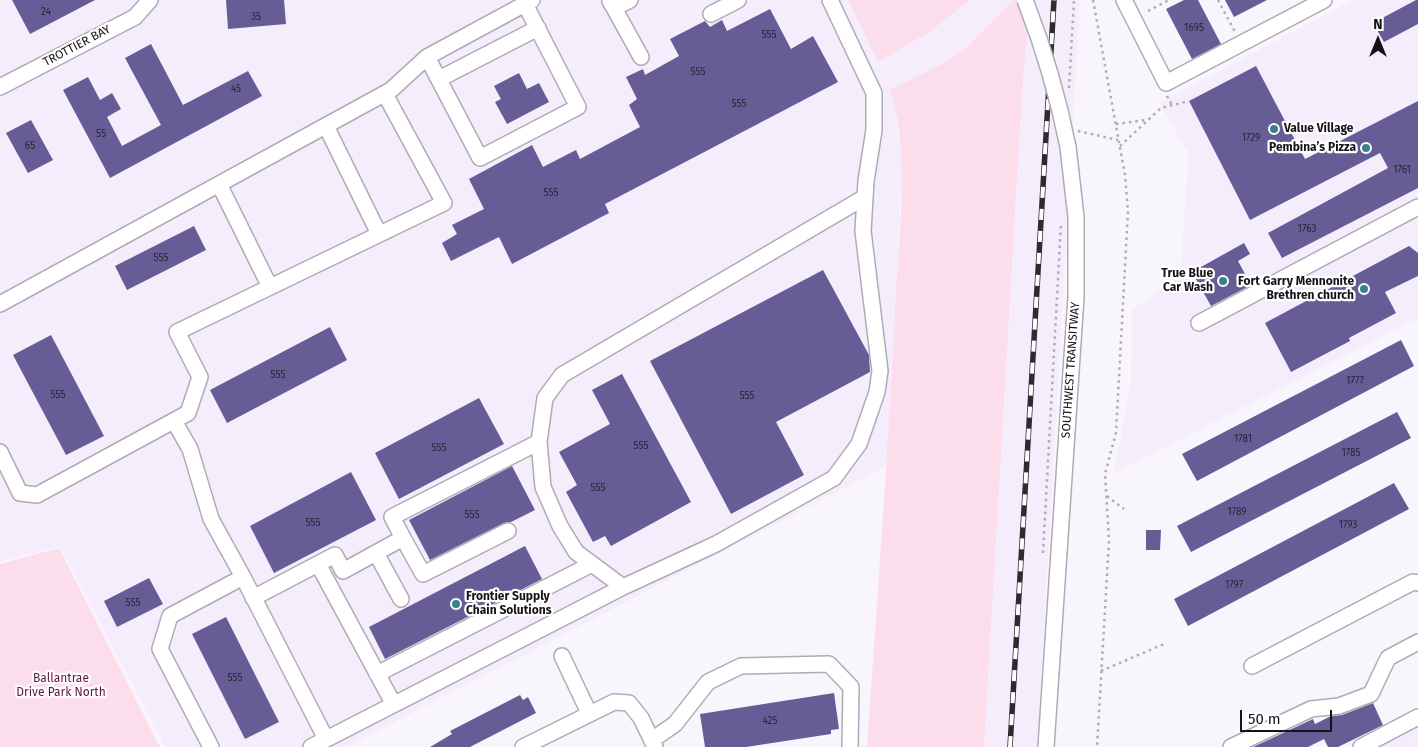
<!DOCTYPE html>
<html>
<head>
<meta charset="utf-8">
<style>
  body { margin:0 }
  #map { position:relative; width:1418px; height:747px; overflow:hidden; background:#f9f5fd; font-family:"Fira Sans",sans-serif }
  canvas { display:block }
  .north { position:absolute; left:1353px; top:15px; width:50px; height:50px; -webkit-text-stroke:4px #fff; paint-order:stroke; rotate:0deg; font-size:14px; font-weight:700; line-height:20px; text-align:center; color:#151317 }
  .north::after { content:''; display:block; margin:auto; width:18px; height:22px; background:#151317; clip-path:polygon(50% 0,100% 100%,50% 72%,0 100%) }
  .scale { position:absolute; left:1240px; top:710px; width:92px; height:22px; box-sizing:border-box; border:2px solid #151317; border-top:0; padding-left:6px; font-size:15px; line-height:18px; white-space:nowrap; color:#151317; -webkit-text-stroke:4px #fff; paint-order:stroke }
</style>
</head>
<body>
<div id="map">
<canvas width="1418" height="747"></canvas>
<div class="north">N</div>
<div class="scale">50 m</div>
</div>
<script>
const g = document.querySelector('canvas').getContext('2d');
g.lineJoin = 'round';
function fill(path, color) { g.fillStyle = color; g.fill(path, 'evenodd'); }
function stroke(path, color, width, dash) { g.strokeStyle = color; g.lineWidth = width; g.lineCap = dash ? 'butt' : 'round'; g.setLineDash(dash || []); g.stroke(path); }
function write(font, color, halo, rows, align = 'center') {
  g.font = font + ' "Fira Sans",sans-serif'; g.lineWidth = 4.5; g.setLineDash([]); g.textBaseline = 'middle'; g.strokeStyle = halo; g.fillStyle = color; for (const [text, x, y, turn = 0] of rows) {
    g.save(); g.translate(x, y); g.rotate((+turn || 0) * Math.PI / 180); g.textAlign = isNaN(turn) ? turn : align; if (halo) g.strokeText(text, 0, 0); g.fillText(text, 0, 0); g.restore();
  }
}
const built = new Path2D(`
  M0,0H848L878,62L928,33L970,0H1013L968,47L943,64L890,90L894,102L902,167L887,466L347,747H165L60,546L0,562Z
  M1030,0H1080L1037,747H984L1022,94Z
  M1353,0H1418V318L1114,473L1131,382L1132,310L1180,277L1189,154L1159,103Z
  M1418,722V747H1367Z`);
const green = new Path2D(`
  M848,0H970L928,33L878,62Z
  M1013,0H1030L1022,94L984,747H867C877,601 888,455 895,309C898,242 911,154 890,90L942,64L968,47Z
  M59,548L160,747H0V564Z`);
const building = new Path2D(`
  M12,0H95L30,34Z
  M226,0H284L286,24L228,29Z
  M1184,0H1198L1221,44L1192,59L1166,9Z
  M1225,0H1267L1234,17Z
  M1416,0H1418V24L1384,42L1373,23Z
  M770,9L791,49L813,36L838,82L605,204L609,213L512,264L499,237L451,261L442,243L457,234L452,225L484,209L469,179L532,145L543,167L576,150L580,159L640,127L629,105L637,99L626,77L643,69L645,75L679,56L670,39L705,21L710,27L722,20L727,31Z
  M151,44L183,105L248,71L262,96L110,178L63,90L88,77L100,100L112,93L121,109L107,117L122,146L161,125L125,58Z
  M1256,66L1305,159L1418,101V188L1282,258L1268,233L1388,168L1380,153L1250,220L1189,101Z
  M519,73L527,89L539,83L549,102L507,124L495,102L501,99L494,86Z
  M31,120L53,160L28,173L6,133Z
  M194,226L206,250L127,290L115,266Z
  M1244,243L1250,254L1238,261L1251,285L1211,306L1192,272Z
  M1409,246L1418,253V276L1385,292L1396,313L1349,338L1350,341L1291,372L1265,323Z
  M823,270L869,355L870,372L776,422L804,475L731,514L650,361Z
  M330,327L347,360L227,423L210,390Z
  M51,335L104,436L66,455L13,355Z
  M1401,340L1414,366L1197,481L1182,454Z
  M622,374L691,502L611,546L605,536L593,542L566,492L577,485L559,452L610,424L592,390Z
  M479,398L504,444L399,499L375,453Z
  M1397,412L1411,438L1191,552L1177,526Z
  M512,466L535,510L511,522L504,523L430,560L409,520Z
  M351,472L376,520L274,573L250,526Z
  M1394,483L1409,509L1188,626L1174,599Z
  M1146,530H1161L1160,550H1146Z
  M525,546L542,579L385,659L369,627Z
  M149,578L163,604L117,627L104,601Z
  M226,617L279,722L245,739L192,634Z
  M834,693L839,729L831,730V734L746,747H705L700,714Z
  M520,695L523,700L528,697L536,713L470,747H430L452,734L450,731Z
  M1373,703L1383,725L1338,747H1328L1324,739L1308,747H1253L1313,719L1315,724L1331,716L1342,715Z`);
const path = new Path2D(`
  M1093,0L1125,175L1128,211L1116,433L1105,474L1109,541L1097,747
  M1218,0L1235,32
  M1148,11L1169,0
  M1069,88L1074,0
  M1167,96L1172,105
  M1116,124L1146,120
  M1078,131L1118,140
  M1120,146L1161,108L1189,101
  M1107,496L1124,509
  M1043,553L1061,224
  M1101,671L1164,644`);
const minor = new Path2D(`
  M1124,0L1166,83L1324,0
  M610,1L614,8L630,0
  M525,4L578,107L480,158L427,57L525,4L532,0
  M614,8L641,57
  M711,14L738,0
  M439,79L538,28
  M0,87L135,17L150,0
  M326,126L379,234
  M219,184L270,287
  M0,304L391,90L427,57
  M1199,323L1418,207
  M174,421L190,449L211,519L243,577
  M0,452L20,493L37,495L188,413L200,377L177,332L444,203L385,94
  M403,538L423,574L508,531
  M376,553L401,599
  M318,564L393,703
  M623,587L576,552L560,526L543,487L539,442L545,398L562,375L865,197
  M253,598L335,555L343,571L403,538L392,517L539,442
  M562,656L589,713
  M1252,666L1413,582L1418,583
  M377,674L592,564
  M652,740L675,724L708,682L741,666L829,664L851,687L850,747
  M211,747L160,649L170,616L243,577L326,739
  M311,747L623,587L716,544L834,478L859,444L877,392L880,371L863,231L866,181L874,130V93L830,0
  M523,747L614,702L629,703L641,718L655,747
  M1046,747L1076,297V217L1068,147
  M1231,747L1311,709L1339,706L1371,694L1388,658L1418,642
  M1361,747L1418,717`);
const rail = new Path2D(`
  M1010,747L1054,0`);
const minorBridge = new Path2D(`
  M1025,0C1044,49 1058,96 1068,147`);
const markers = [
  [1274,129,5,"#3a7f8c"],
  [1366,148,5,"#3a7f8c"],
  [1223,281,5,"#3a7f8c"],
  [1364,289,5,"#3a7f8c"],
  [456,604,5,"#3a7f8c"]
];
const numberNames = [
  ["24",46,12],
  ["35",256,17],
  ["1695",1194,28],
  ["555",769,35],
  ["555",698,72],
  ["45",236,89],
  ["555",739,104],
  ["55",101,134],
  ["1729",1251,138],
  ["65",30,146],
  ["1761",1402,170],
  ["555",551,193],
  ["1763",1307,229],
  ["555",161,258],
  ["555",278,375],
  ["1777",1355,381],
  ["555",58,395],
  ["555",747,396],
  ["1781",1243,439],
  ["555",641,446],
  ["555",439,448],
  ["1785",1351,453],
  ["555",598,488],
  ["1789",1237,512],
  ["555",472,515],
  ["555",313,523],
  ["1793",1348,525],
  ["1797",1234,585],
  ["555",133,603],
  ["555",235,678],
  ["425",770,721]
];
const streetNames = [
  ["TROTTIER BAY",77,46,-28],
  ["SOUTHWEST TRANSITWAY",1071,370,-86]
];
const poiNames = [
  ["Value Village",1284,129,"left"],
  ["Pembina’s Pizza",1356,148],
  ["True Blue",1213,274],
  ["Car Wash",1213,288],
  ["Fort Garry Mennonite",1354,282],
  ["Brethren church",1354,296],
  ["Frontier Supply",466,597,"left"],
  ["Chain Solutions",466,611,"left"]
];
const parkNames = [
  ["Ballantrae",61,679],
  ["Drive Park North",61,693]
];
fill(built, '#f5ecfc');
fill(green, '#fcddec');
fill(building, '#665d97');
stroke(minor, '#b0aab6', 18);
stroke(path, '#b0acb3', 2.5, [2.5, 4]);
stroke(minor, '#fff', 15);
stroke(rail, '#2d2b2f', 5.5);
stroke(rail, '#fff', 4, [11]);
stroke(minorBridge, '#b0aab6', 18, []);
stroke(minorBridge, '#fff', 15);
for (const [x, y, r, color] of markers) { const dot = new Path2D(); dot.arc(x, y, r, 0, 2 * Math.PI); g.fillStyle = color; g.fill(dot); stroke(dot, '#fff', 2); }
write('10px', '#292637', null, numberNames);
write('12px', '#151317', '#fff', streetNames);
write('bold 12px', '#151317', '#fff', poiNames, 'right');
write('12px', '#621444', '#fff', parkNames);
</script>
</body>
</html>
